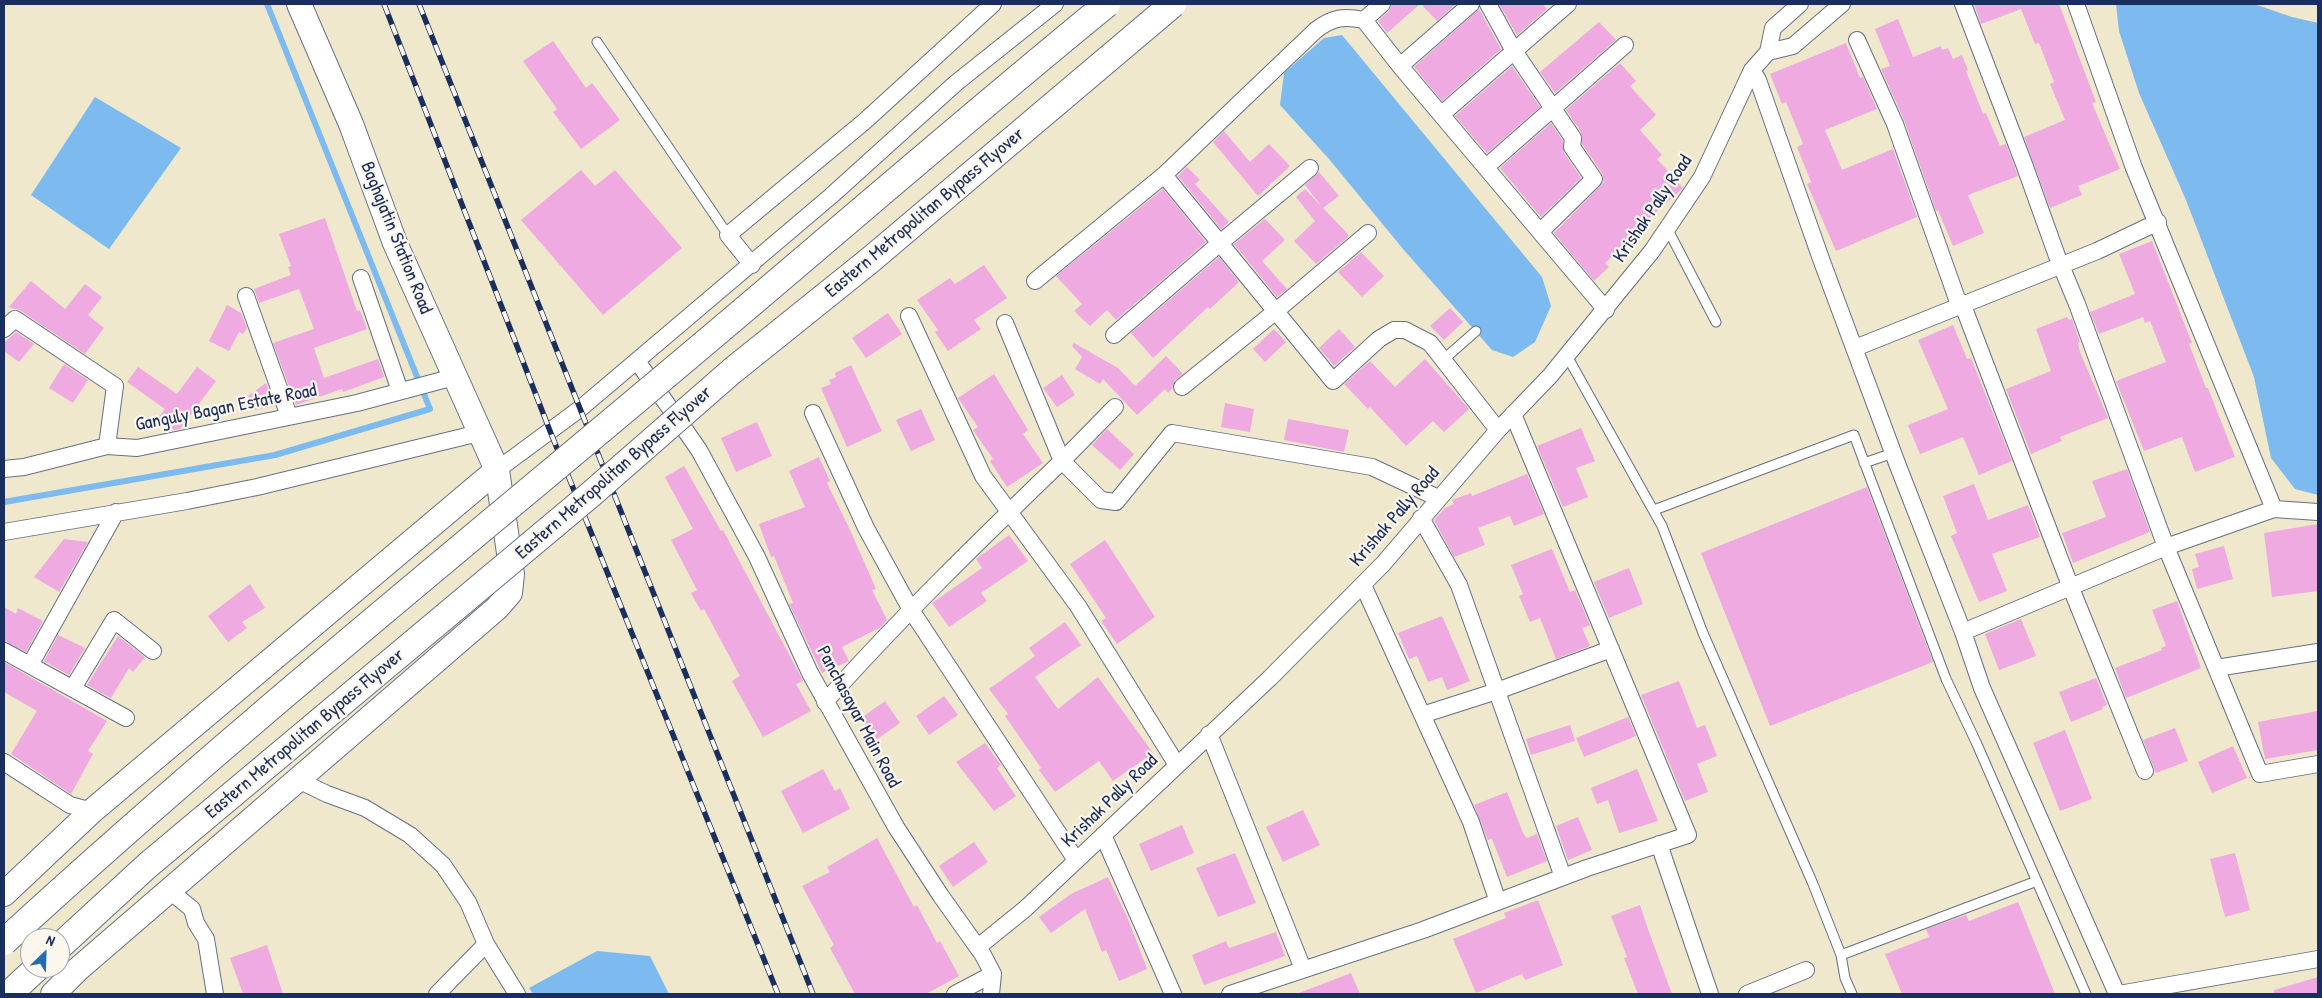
<!DOCTYPE html>
<html>
<head>
<meta charset="utf-8">
<style>
  body { margin:0 }
  #map { position:relative; width:2322px; height:998px; overflow:hidden; background:#efe8cd; font-family:"Patrick Hand",sans-serif }
  canvas { display:block }
  .frame { position:absolute; inset:0; border:5px solid #1b2f5e; pointer-events:none }
  .north { position:absolute; left:20px; top:928px; width:50px; height:50px; box-sizing:border-box; background:#fbf7ec; border:1px solid #a1a7b3; border-radius:50%; rotate:24deg; font-size:14px; font-weight:700; line-height:20px; text-align:center; color:#1b2f5e }
  .north::after { content:''; display:block; margin:auto; width:18px; height:22px; background:#1f6fb2; clip-path:polygon(50% 0,100% 100%,50% 72%,0 100%) }
</style>
</head>
<body>
<div id="map">
<canvas width="2322" height="998"></canvas>
<div class="frame"></div>
<div class="north">N</div>
</div>
<script>
const g = document.querySelector('canvas').getContext('2d');
g.lineJoin = 'round';
function fill(path, color) { g.fillStyle = color; g.fill(path, 'evenodd'); }
function stroke(path, color, width, dash) { g.strokeStyle = color; g.lineWidth = width; g.lineCap = dash ? 'butt' : 'round'; g.setLineDash(dash || []); g.stroke(path); }
function write(font, color, halo, rows, align = 'center') {
  g.font = font + ' "Patrick Hand",sans-serif'; g.lineWidth = 4.5; g.setLineDash([]); g.textBaseline = 'middle'; g.strokeStyle = halo; g.fillStyle = color; for (const [text, x, y, turn = 0] of rows) {
    g.save(); g.translate(x, y); g.rotate((+turn || 0) * Math.PI / 180); g.textAlign = isNaN(turn) ? turn : align; if (halo) g.strokeText(text, 0, 0); g.fillText(text, 0, 0); g.restore();
  }
}
const water = new Path2D(`
  M2116,4H2254L2292,17L2318,23V495L2295,489L2271,458L2254,377L2186,200L2139,93L2119,31Z
  M1342,35L1542,277L1551,306L1535,342L1513,357L1492,350L1403,249L1329,159L1280,105L1284,73L1324,38Z
  M95,97L181,148L109,249L31,195Z
  M597,951L650,956L669,994H533L529,988Z`);
const stream = new Path2D(`
  M4,502L275,455L430,409L267,4`);
const building = new Path2D(`
  M1392,4H1420L1387,33L1378,21L1389,11Z
  M1421,4H1456L1437,21Z
  M1499,4H1543L1547,9L1517,35Z
  M1974,4H2059L2096,102L2092,103L2120,169L2078,186L2082,195L2050,208L2024,137L2065,120L2050,84L2054,82L2039,43L2035,44L2021,9L1981,24Z
  M1479,9L1501,49L1442,101L1414,67Z
  M1898,19L1913,57L1941,46L1942,50L1948,48L1953,59L1962,55L1968,70L1966,71L1983,114L1986,113L2000,146L2006,144L2018,176L1968,195L1984,233L1953,246L1938,210L1936,211L1904,120L1881,69L1890,66L1875,29Z
  M1599,22L1616,40L1555,93L1540,72Z
  M553,41L586,88L592,83L620,120L581,149L553,112L557,109L523,61Z
  M1846,43L1860,78L1863,77L1877,109L1825,130L1842,170L1893,149L1917,217L1836,251L1807,184L1811,182L1797,147L1803,144L1786,102L1782,104L1770,74Z
  M1620,63L1636,81L1630,86L1656,115L1640,130L1662,155L1657,159L1683,188L1637,229L1640,232L1605,263L1609,267L1594,281L1554,233L1604,182L1602,173L1582,144L1581,132L1566,110Z
  M1512,66L1540,107L1487,153L1455,116Z
  M1551,123L1563,141L1564,153L1581,178L1541,217L1500,168Z
  M1224,131L1250,162L1269,144L1290,166L1258,196L1213,142Z
  M1187,167L1200,180L1195,184L1229,222L1221,229L1178,176Z
  M581,170L595,186L615,170L682,248L603,315L521,220Z
  M1319,172L1339,196L1323,208L1348,234V237L1316,264L1294,241L1315,221L1296,197L1305,189L1322,207L1305,185Z
  M1163,189L1206,242L1116,320L1107,310L1090,326L1074,311L1082,304L1056,276Z
  M325,218L357,311L360,310L367,329L314,348L324,378L378,359L384,377L343,392L342,389L296,405L273,343L314,329L299,289L259,303L254,289L291,275L288,267L291,266L279,234Z
  M1265,219L1285,240L1262,261L1287,289L1277,297L1234,244Z
  M2152,241L2192,343L2189,344L2206,388H2208L2235,457L2195,472L2182,437L2144,451L2116,381L2166,362L2150,321L2145,323L2143,317L2099,334L2090,312L2135,294L2119,254Z
  M1361,252L1384,276L1362,297L1338,272Z
  M1219,257L1239,282L1210,309L1208,307L1153,358L1131,333Z
  M984,265L1007,298L974,320L981,329L948,351L935,332L938,330L917,300L950,278L955,284Z
  M31,281L65,309L85,284L102,297L88,315L104,328L85,354L21,311L9,307Z
  M227,305L241,313L247,328L243,334L239,332L229,351L209,341Z
  M1450,308L1463,322L1444,340L1430,326Z
  M888,313L902,334L866,358L852,338Z
  M2067,317L2069,320L2072,319L2080,342L2078,343L2080,352L2108,418L2060,437L2062,441L2031,454L2006,389L2051,371L2036,329Z
  M1953,325L1967,359L1971,358L2012,461L1979,475L1963,437L1920,454L1908,425L1948,409L1918,340Z
  M1274,329L1286,342L1265,362L1253,349Z
  M1339,329L1355,347L1334,366L1319,348Z
  M16,332L34,344L19,362L4,351V343Z
  M1074,343L1118,368L1135,386L1166,356L1183,374L1175,380L1172,389L1168,393L1165,389L1137,415L1103,379L1100,384L1075,369L1082,357L1072,346Z
  M1425,359L1469,409L1444,432L1433,421L1406,446L1370,407L1368,409L1344,384L1370,361L1395,387Z
  M64,364L88,380L73,403L49,388Z
  M851,365L882,431L847,447L821,388L831,384L829,380L836,377L835,373Z
  M138,367L177,394L197,367L216,381L180,429L174,430L158,418L165,409L127,382Z
  M994,374L1028,430L1023,434L1043,463L1007,487L990,461L993,459L973,430L978,427L958,398Z
  M1062,375L1075,395L1057,407L1043,388Z
  M266,383L275,406L255,410L248,396Z
  M1225,403L1254,409L1250,432L1221,427Z
  M921,409L935,440L911,451L896,420Z
  M1288,419L1349,430L1344,452L1284,440Z
  M757,422L772,456L736,472L721,438Z
  M1581,428L1595,461L1576,468L1588,497L1563,507L1537,446Z
  M1107,429L1134,454L1120,470L1092,445Z
  M819,457L830,481L827,483L851,532L876,589L872,590L887,620L881,627L842,647L849,661L822,673L789,604L793,603L774,556L771,557L759,524L805,507L789,471Z
  M684,466L721,531L723,530L803,681L796,684L811,711L763,737L732,681L740,676L704,609L701,611L691,593L697,590L671,540L693,529L665,477Z
  M2127,469L2150,532L2073,563L2062,533L2106,517L2092,481Z
  M1527,474L1544,514L1514,526L1510,516L1478,528L1485,545L1454,557L1434,520L1445,508L1454,504L1452,500L1471,493L1472,496Z
  M1974,484L1988,520L2028,505L2040,537L1992,554L2007,591L1979,602L1951,536L1957,533L1943,496Z
  M1867,487L1933,662L1770,726L1701,553Z
  M2318,524V591L2272,597L2264,533Z
  M1009,535L1028,561L981,593L987,601L949,627L932,603L982,568L976,559Z
  M64,539L88,542L59,592L34,577Z
  M1105,540L1155,617L1117,644L1101,621L1106,618L1070,564Z
  M2224,546L2233,579L2197,589L2192,569L2199,567L2195,554Z
  M1552,549L1570,592L1575,590L1590,625L1582,628L1590,646L1556,659L1540,618L1530,622L1519,596L1523,594L1511,565Z
  M1629,568L1643,604L1609,618L1594,582Z
  M250,584L265,608L242,622L247,628L228,642L208,616Z
  M2177,601L2201,668L2126,698L2115,668L2162,650L2161,648L2166,646L2152,610Z
  M4,607L16,614L18,608L43,621L26,652L4,641Z
  M1442,616L1470,681L1447,690L1442,677L1428,682L1417,656L1409,659L1398,633Z
  M2021,619L2036,656L1999,670L1985,634Z
  M1065,622L1081,645L1035,677L1058,709L1098,677L1153,753L1113,781L1099,761L1055,792L1039,770L1041,768L1005,716L1008,714L989,689L1035,656L1029,648Z
  M58,635L85,648L69,675L44,661Z
  M118,636L145,657L133,672L129,668L111,698L87,685Z
  M4,662L107,721L88,751L93,754L71,794L11,754L37,711L4,692Z
  M2096,678L2107,705L2102,707L2103,709L2071,722L2059,692Z
  M1679,681L1697,728L1705,725L1717,756L1697,764L1708,792L1685,801L1641,695Z
  M944,696L958,715L929,735L916,716Z
  M885,701L900,723L876,740L861,718Z
  M2318,711V750L2265,759L2258,722Z
  M1628,717L1636,736L1584,757L1576,738Z
  M1570,725L1575,741L1531,755L1526,739Z
  M2175,728L2188,761L2156,773L2143,740Z
  M2065,730L2092,799L2060,811L2033,743Z
  M985,743L1001,765L997,768L1016,796L994,811L956,762Z
  M2233,746L2247,778L2212,793L2198,762Z
  M823,769L835,791L840,788L850,809L803,833L781,791Z
  M1637,769L1658,821L1619,833L1608,800L1597,804L1591,788Z
  M1507,792L1523,833L1527,838L1537,834L1547,861L1507,877L1492,839L1488,840L1474,805Z
  M1303,810L1320,845L1283,862L1266,827Z
  M1578,817L1592,850L1568,860L1556,826Z
  M1182,825L1194,853L1151,871L1139,844Z
  M877,838L914,907L917,905L937,943L940,941L959,976L926,994H855L830,948L834,945L802,886L830,872L827,867Z
  M974,842L988,862L953,887L939,866Z
  M1235,853L1256,903L1218,917L1196,868Z
  M2235,853L2250,910L2225,917L2210,859Z
  M1108,877L1128,919L1147,969L1119,981L1106,950L1102,952L1085,909L1051,933L1039,917L1071,894Z
  M1538,900L1563,965L1525,980L1522,974L1476,993L1453,939L1506,918L1504,913Z
  M2018,902L2055,994H1902L1885,954L1929,937L1926,929L1966,915L1969,921Z
  M1640,905L1649,932L1672,994H1638L1624,958L1627,957L1611,916Z
  M1276,932L1285,956L1204,985L1192,955L1226,941L1229,948Z
  M267,945L283,994H243L230,958Z
  M1351,973L1360,994H1299V993Z
  M2318,977V994H2274V990Z`);
const lane = new Path2D(`
  M597,42L728,235
  M1667,228L1716,322
  M1567,356L1662,526L1703,633L1813,884L1841,955L1845,978L1852,994
  M1443,360L1476,331
  M1864,463L1893,453
  M1654,510L1854,435L1946,679L1976,742L2086,994
  M1841,955L2037,881`);
const street = new Path2D(`
  M1382,4L1364,20L1400,66L1606,310
  M1488,4L1514,51L1573,138L1572,147L1594,179L1540,232
  M1963,4L2024,164L2057,256L2077,304L2166,547L2260,774L2318,764
  M2076,4L2134,168L2274,509L2318,512
  M1857,40L1895,124L1957,299L1962,303L2071,588L2145,771
  M1768,52L1773,28L1800,4
  M1400,66L1471,4
  M1752,70L1758,80L1821,259L1898,466L1963,632L1982,688L2117,994
  M1442,114L1568,4
  M1486,167L1625,45
  M1164,175L1333,381L1379,339L1394,330H1405L1430,343L1498,430
  M752,265L728,235L865,121L993,4
  M361,278L400,391
  M1035,281L1164,175L1316,30C1333,17 1344,16 1364,20
  M246,296L289,416
  M909,316L983,476L1078,606L1177,765
  M4,329L15,319L115,386L107,446
  M1114,335L1220,243L1310,168
  M1855,348L2097,251L2158,222
  M637,361L699,450L757,557L810,673L896,827L941,896L983,955L993,974L991,994
  M1182,387L1276,311L1368,233
  M1115,407L1062,461L1101,500L1116,502L1172,433L1372,467L1438,498
  M813,413L866,528L911,610L1076,860
  M4,469L24,467L107,446L137,448L357,403L454,377
  M497,470L581,408L831,196L956,83L1055,4
  M1421,518L1459,585L1563,877
  M4,532L187,501L257,487L479,433
  M1363,585L1471,822L1498,902
  M1963,632L2166,547L2274,509
  M4,651L126,718
  M30,665L116,512
  M2216,668L2318,652
  M73,688L114,620L153,651
  M825,702C900,618 981,539 1062,461L1005,323
  M1422,715L1497,691L1611,649
  M1209,734L1303,969
  M4,762L70,805L92,811
  M298,780L327,794L365,808L410,835L443,865L468,902L486,944L517,994
  M1103,835L1173,994
  M1659,844L1710,994
  M170,891L192,909L196,923L206,939L215,994
  M978,947L1025,909L1270,678L1383,564L1498,430L1550,376L1652,251L1702,177L1752,70L1768,52L1793,46L1842,4
  M437,994L486,944
  M955,994L993,974
  M1230,994L1423,930L1587,868L1688,835L1513,414
  M1747,994L1806,970
  M2119,994L2318,959`);
const secondary = new Path2D(`
  M4,894L92,811L497,470
  M53,994L77,970L497,608L510,593L512,574L497,470L395,243L351,124L299,4`);
const primary = new Path2D(`
  M9,994L37,968`);
const rail = new Path2D(`
  M384,4L550,431L778,994
  M419,4L813,994`);
const primaryBridge = new Path2D(`
  M4,942C215,748 437,568 656,384C807,258 955,128 1107,4
  M60,946L148,865L590,495L732,371L869,261L1173,4`);
const streetNames = [
  ["Krishak Pally Road",1653,209,-56],
  ["Eastern Metropolitan Bypass Flyover",925,213,-40],
  ["Baghajatin Station Road",396,238,68],
  ["Ganguly Bagan Estate Road",226,408,-11],
  ["Eastern Metropolitan Bypass Flyover",614,473,-41],
  ["Krishak Pally Road",1395,517,-49],
  ["Panchasayar Main Road",858,717,62],
  ["Eastern Metropolitan Bypass Flyover",305,734,-40],
  ["Krishak Pally Road",1110,801,-44]
];
fill(water, '#7cbaef');
stroke(stream, '#7cbaef', 6);
fill(building, '#efaae1');
stroke(lane, '#657085', 11);
stroke(street, '#657085', 18);
stroke(secondary, '#657085', 26);
stroke(primary, '#657085', 28);
stroke(lane, '#fff', 9);
stroke(street, '#fff', 16);
stroke(secondary, '#fff', 24);
stroke(primary, '#fff', 26);
stroke(rail, '#1b2f5e', 5.5);
stroke(rail, '#fbf7ec', 4, [11]);
stroke(primaryBridge, '#657085', 28, []);
stroke(primaryBridge, '#fff', 26);
write('19px', '#1b2f5e', '#fbf7ec', streetNames);
</script>
</body>
</html>
